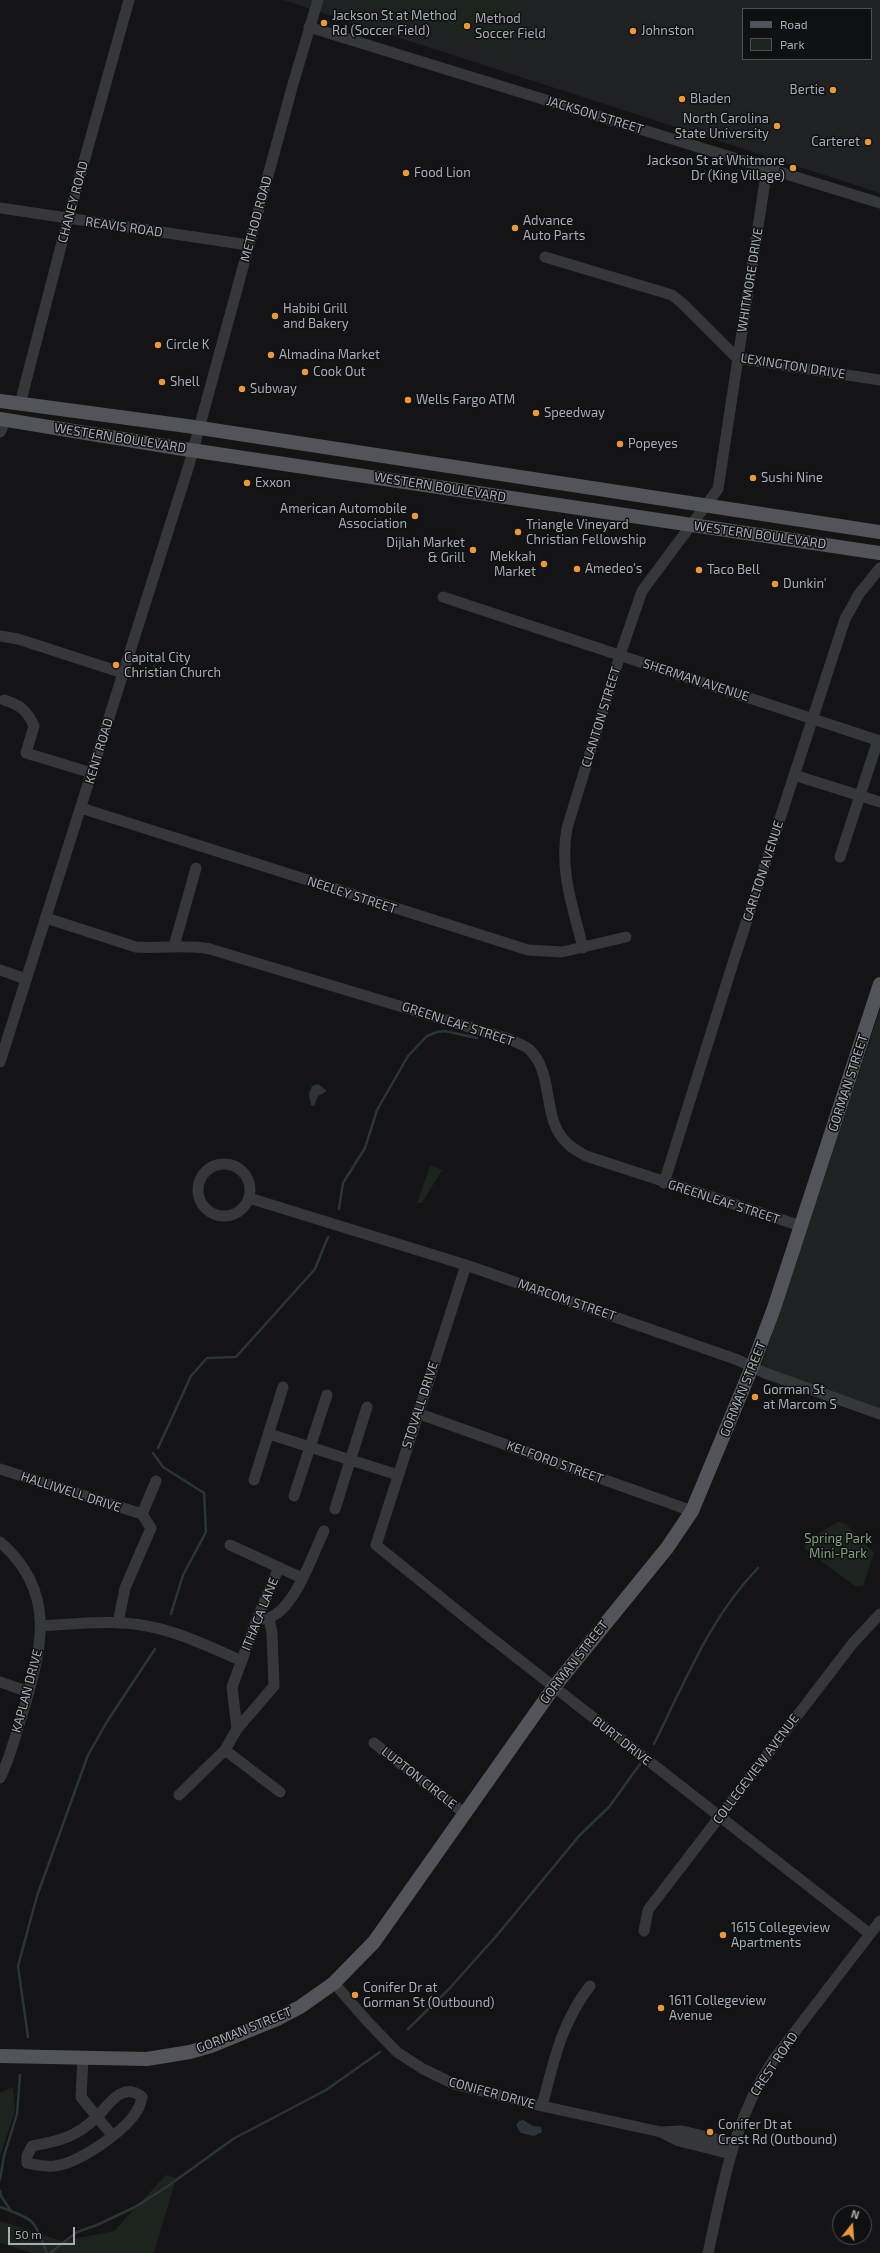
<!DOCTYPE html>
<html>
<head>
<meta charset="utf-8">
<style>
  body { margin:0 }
  #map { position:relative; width:880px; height:2253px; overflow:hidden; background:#141416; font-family:"Exo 2",sans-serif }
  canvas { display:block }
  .legend { position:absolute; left:742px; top:8px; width:130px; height:52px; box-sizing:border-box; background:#0f1011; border:1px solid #4c4f53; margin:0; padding:5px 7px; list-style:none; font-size:12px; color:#a7adb6 }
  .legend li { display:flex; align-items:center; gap:8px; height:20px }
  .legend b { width:20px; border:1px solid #4c4f53 }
  .north { position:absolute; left:832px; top:2205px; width:40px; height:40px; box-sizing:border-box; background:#0f1011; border:1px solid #4c4f53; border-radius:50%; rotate:17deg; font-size:11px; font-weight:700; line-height:16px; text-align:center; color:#a7adb6 }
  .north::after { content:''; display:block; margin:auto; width:14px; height:18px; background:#eb9837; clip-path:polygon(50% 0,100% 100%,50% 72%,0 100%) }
  .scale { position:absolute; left:8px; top:2227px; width:67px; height:18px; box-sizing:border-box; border:2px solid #a7adb6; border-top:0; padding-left:5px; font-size:12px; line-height:14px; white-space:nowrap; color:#a7adb6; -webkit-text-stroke:3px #0f1011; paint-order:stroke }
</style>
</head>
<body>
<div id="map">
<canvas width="880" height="2253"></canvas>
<ul class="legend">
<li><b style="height:5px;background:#52545a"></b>Road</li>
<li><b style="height:11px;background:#1d241d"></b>Park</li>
</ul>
<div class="north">N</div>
<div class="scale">50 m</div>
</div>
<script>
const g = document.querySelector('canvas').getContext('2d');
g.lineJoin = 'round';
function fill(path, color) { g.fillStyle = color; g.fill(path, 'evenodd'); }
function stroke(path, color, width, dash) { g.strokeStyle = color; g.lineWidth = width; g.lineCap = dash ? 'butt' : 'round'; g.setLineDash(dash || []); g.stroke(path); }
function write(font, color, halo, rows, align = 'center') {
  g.font = font + ' "Exo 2",sans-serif'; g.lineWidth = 3; g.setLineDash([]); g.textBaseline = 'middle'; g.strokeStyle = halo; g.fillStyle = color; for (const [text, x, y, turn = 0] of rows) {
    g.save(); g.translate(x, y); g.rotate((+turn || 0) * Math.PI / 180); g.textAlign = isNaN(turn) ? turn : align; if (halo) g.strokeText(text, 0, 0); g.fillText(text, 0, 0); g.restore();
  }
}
const built = new Path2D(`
  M284,0H880V193L301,6ZM743,9H871V59H743Z
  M880,1010V1409L761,1367Z`);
const green = new Path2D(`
  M349,0H518L502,51Z
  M430,1166L442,1170L422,1203H417Z
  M838,1522L846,1524L874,1553L863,1586H855L805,1549L806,1541Z
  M13,2087L15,2111L0,2156V2093Z
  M166,2175L176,2178L154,2253H32L0,2243V2221L62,2241L114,2231Z`);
const water = new Path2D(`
  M318,1084L327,1091L318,1096L314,1106L311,1105L309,1094L312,1086Z
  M523,2120L533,2126L541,2127L542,2132L534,2136L521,2133L516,2125L519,2121Z`);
const stream = new Path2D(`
  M339,1209L343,1183L365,1148L377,1110L408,1056L427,1036L437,1032L445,1031L477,1038
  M158,1448L191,1376L207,1358L236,1357L315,1269L328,1237
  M153,1453L163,1467L204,1493L206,1532L183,1575L171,1614
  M654,1744C684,1684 710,1617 758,1568
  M408,2029L449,1989L498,1934L579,1836L609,1807L640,1764
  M28,2037L18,1966L37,1896L88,1755L108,1720L155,1649
  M0,2180L4,2156L17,2114L20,2075
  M0,2191L1,2196L11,2211
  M0,2207C37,2221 32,2217 47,2253
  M50,2253L77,2232L97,2225L135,2207L168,2186L233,2139L326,2090L380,2052`);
const minor = new Path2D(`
  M309,27L880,203
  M0,208L248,245
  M545,257L672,295L682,303L737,358L880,380
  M20,404L68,219L129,0
  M0,432L6,420
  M443,597L880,741
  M0,636L18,639L123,673
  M4,700C20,705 27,710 34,726L26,753L92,773
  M794,775L880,802
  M81,808L528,950L562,952L626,937
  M840,857L878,740
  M46,918L136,947C161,949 185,944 210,949L509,1039C515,1042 524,1045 529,1049C556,1075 540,1119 568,1144C573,1149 580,1152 586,1156L801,1226
  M174,946L196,868
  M583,948C573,907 559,871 567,828L620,655L642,591L718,489L767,168
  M0,970L26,979
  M0,1062L189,465L293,84L318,0
  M198 1190a26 26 0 1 1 52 0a26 26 0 1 1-52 0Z
  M664,1183L732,966L845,619L859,594L880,568
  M249,1198L466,1265L738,1360L765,1373L880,1414
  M466,1265L376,1545L480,1629L870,1934
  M417,1413L692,1511
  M269,1434L398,1475
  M0,1469L142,1514
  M254,1480L283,1387
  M294,1496L327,1395
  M335,1509L367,1407
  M0,1542C59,1593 41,1651 22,1715C15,1736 10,1759 0,1778
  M230,1545L302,1578
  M263,1619C293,1617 312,1555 324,1531
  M118,1623L125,1588L151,1528L142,1514L156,1481
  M41,1626C76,1624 113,1619 147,1626C180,1632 212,1648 242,1661
  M0,1682L29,1692
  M237,1729L232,1687L257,1619L279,1567
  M374,1743L464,1813
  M225,1750L280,1792
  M179,1795L225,1750L237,1729L274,1686L272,1633L269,1618
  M644,1931L648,1910L853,1643L880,1614
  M334,1983L367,2021L397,2052L423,2069L454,2084L542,2106L661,2132L682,2131L733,2143
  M83,2058L81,2097L97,2117C109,2104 123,2081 142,2097C141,2101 140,2106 138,2109C127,2130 78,2164 54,2166C44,2167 37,2165 27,2163V2156L32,2146C60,2141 76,2137 97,2117L112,2135
  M542,2106C554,2061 561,2023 590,1986
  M661,2132L679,2141L731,2154
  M708,2253C724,2182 733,2120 774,2059L880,1921`);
const major = new Path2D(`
  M0,401L187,426L880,532
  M0,419L177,448L880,553
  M0,2056L147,2059L190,2052L211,2046L277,2019L300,2007L334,1983L374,1942L554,1687L667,1548L692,1511L752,1367L774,1308L880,984`);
const markers = [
  [324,23,4,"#eb9837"],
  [467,26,4,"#eb9837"],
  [633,31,4,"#eb9837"],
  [833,90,4,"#eb9837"],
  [682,99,4,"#eb9837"],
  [777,126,4,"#eb9837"],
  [868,142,4,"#eb9837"],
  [793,168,4,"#eb9837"],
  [406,173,4,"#eb9837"],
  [515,228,4,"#eb9837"],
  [275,316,4,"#eb9837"],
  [158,345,4,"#eb9837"],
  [271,355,4,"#eb9837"],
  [305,372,4,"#eb9837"],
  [162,382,4,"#eb9837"],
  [242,389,4,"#eb9837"],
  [408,400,4,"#eb9837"],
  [536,413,4,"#eb9837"],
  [620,444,4,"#eb9837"],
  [753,478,4,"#eb9837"],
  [247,483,4,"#eb9837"],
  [415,516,4,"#eb9837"],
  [518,532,4,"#eb9837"],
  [473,550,4,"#eb9837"],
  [544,564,4,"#eb9837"],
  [577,569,4,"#eb9837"],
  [699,570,4,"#eb9837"],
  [775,584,4,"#eb9837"],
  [116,665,4,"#eb9837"],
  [755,1397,4,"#eb9837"],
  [723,1935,4,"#eb9837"],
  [355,1995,4,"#eb9837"],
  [661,2008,4,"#eb9837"],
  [710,2132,4,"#eb9837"]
];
const poiNames = [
  ["Jackson St at Method",332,16],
  ["Rd (Soccer Field)",332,31],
  ["Method",475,19],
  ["Soccer Field",475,34],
  ["Johnston",641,31],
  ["Bertie",825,90,"right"],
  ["Bladen",690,99],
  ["North Carolina",769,119,"right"],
  ["State University",769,134,"right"],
  ["Carteret",860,142,"right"],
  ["Jackson St at Whitmore",785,161,"right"],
  ["Dr (King Village)",785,176,"right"],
  ["Food Lion",414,173],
  ["Advance",523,221],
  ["Auto Parts",523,236],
  ["Habibi Grill",283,309],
  ["and Bakery",283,324],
  ["Circle K",166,345],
  ["Almadina Market",279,355],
  ["Cook Out",313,372],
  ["Shell",170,382],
  ["Subway",250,389],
  ["Wells Fargo ATM",416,400],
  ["Speedway",544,413],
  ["Popeyes",628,444],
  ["Sushi Nine",761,478],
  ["Exxon",255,483],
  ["American Automobile",407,509,"right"],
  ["Association",407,524,"right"],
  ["Triangle Vineyard",526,525],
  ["Christian Fellowship",526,540],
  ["Dijlah Market",465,543,"right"],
  ["& Grill",465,558,"right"],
  ["Mekkah",536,557,"right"],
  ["Market",536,572,"right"],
  ["Amedeo's",585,569],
  ["Taco Bell",707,570],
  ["Dunkin'",783,584],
  ["Capital City",124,658],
  ["Christian Church",124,673],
  ["Gorman St",763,1390],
  ["at Marcom S",763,1405],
  ["1615 Collegeview",731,1928],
  ["Apartments",731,1943],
  ["Conifer Dr at",363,1988],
  ["Gorman St (Outbound)",363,2003],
  ["1611 Collegeview",669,2001],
  ["Avenue",669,2016],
  ["Conifer Dt at",718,2125],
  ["Crest Rd (Outbound)",718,2140]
];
const streetNames = [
  ["JACKSON STREET",595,115,17],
  ["CHANEY ROAD",73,202,-75],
  ["METHOD ROAD",256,219,-75],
  ["REAVIS ROAD",124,227,8],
  ["WHITMORE DRIVE",750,280,-81],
  ["LEXINGTON DRIVE",793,366,9],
  ["WESTERN BOULEVARD",120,438,9],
  ["WESTERN BOULEVARD",440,487,9],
  ["WESTERN BOULEVARD",760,535,8],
  ["SHERMAN AVENUE",696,680,18],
  ["CLANTON STREET",601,717,-73],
  ["KENT ROAD",99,751,-73],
  ["CARLTON AVENUE",763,871,-72],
  ["NEELEY STREET",352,895,18],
  ["GREENLEAF STREET",458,1024,18],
  ["GORMAN STREET",848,1083,-72],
  ["GREENLEAF STREET",724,1202,18],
  ["MARCOM STREET",567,1300,19],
  ["GORMAN STREET",743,1389,-68],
  ["STOVALL DRIVE",420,1405,-72],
  ["KELFORD STREET",555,1462,20],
  ["HALLIWELL DRIVE",71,1492,18],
  ["ITHACA LANE",260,1614,-68],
  ["GORMAN STREET",574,1662,-52],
  ["KAPLAN DRIVE",27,1691,-75],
  ["BURT DRIVE",622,1741,38],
  ["COLLEGEVIEW AVENUE",756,1769,-53],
  ["LUPTON CIRCLE",419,1778,38],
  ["GORMAN STREET",244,2030,-22],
  ["CREST ROAD",774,2064,-56],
  ["CONIFER DRIVE",492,2093,15]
];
const parkNames = [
  ["Spring Park",838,1539],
  ["Mini-Park",838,1554]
];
fill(built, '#202123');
fill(green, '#1d241d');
fill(water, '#2b3539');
stroke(stream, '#2b3539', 2.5);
stroke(minor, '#35373b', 11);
stroke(major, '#52545a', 14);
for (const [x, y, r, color] of markers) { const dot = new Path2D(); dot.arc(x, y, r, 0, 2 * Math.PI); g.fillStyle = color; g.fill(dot); stroke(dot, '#0f1011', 1.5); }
write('13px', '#a7adb6', '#0f1011', poiNames, 'left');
write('13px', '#a7adb6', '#0f1011', streetNames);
write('13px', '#80a07e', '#0f1011', parkNames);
</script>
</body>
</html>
